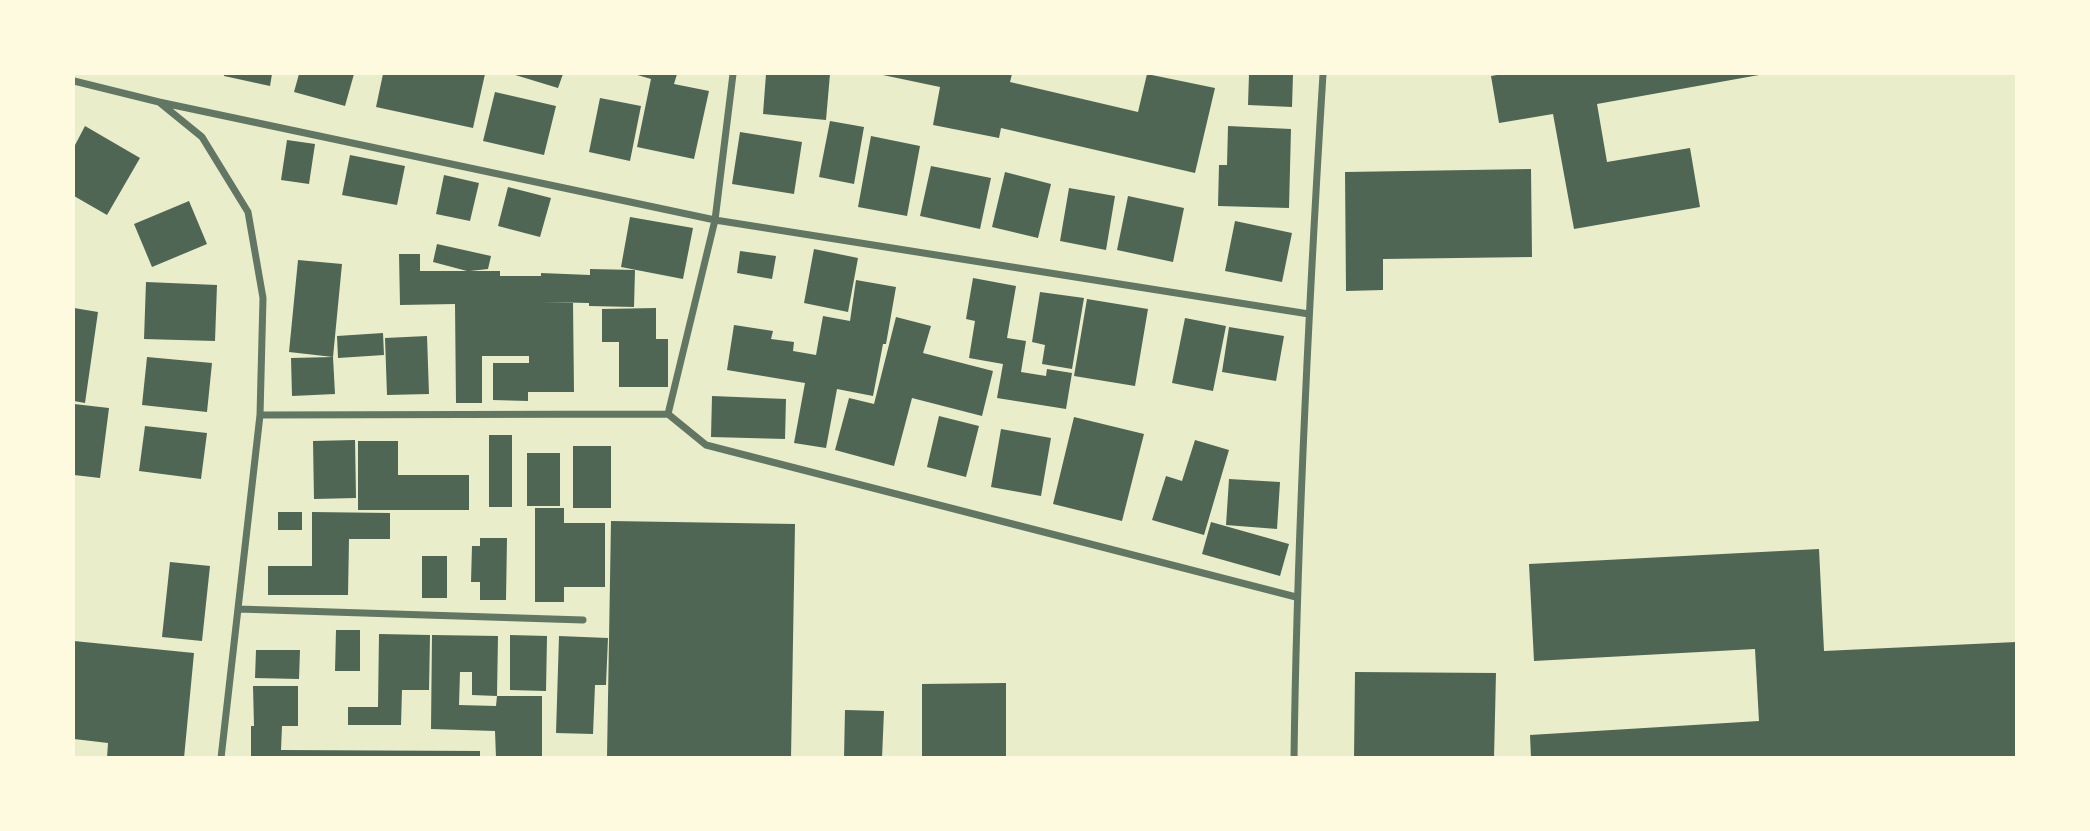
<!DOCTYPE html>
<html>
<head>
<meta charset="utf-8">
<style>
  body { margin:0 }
  #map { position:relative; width:2090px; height:831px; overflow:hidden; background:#e9edc9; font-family:"Roboto Serif",serif }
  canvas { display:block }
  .frame { position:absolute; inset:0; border:75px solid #fefae0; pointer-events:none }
</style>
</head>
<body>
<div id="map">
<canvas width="2090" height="831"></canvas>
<div class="frame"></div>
</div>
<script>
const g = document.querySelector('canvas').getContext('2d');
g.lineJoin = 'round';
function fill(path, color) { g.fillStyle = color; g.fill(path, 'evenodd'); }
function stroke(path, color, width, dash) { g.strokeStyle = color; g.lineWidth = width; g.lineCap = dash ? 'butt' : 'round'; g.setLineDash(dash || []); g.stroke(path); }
const building = new Path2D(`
  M224,74H272L270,86L224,76Z
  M299,74H354L345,106L294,92Z
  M383,74H485L473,128L376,107Z
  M512,74H563L558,88Z
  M634,74H677L674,84L709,91L694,159L637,147L651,79Z
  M766,74H830L826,120L763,114Z
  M878,74H1012L1010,82L1138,112L1147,74L1215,88L1195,173L1001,128L999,138L933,125L940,87Z
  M1249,74H1293L1292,107L1248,105Z
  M1503,74H1759V75L1597,104L1607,162L1690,148L1700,207L1574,229L1553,114L1499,123L1491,76Z
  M495,92L556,106L544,155L483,141Z
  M600,98L641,106L630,161L589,152Z
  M830,121L864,127L854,184L819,177Z
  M85,126L140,158L107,215L74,196V147Z
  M1228,126L1291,129L1289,208L1218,206L1219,165H1227Z
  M740,132L802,142L794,194L732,184Z
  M871,136L920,146L907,216L858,207Z
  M287,140L315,144L309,184L281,180Z
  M350,155L405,166L397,205L342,195Z
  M931,166L991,178L980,229L920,216Z
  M1531,169L1532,257L1383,259V290L1346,291L1345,172Z
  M1005,172L1051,184L1038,238L992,227Z
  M444,175L479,183L470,221L436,214Z
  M508,187L551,198L540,237L498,226Z
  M1069,188L1115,196L1106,250L1060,241Z
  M1128,196L1184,208L1173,262L1117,250Z
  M189,201L207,244L152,267L134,224Z
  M630,217L693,228L683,279L621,267Z
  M1235,221L1292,233L1282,282L1225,271Z
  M437,244L491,256L488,269L470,271H500V276H541V273L590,275V269L635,270L634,307L589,306V303L541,302L573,303L574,392H528V401L493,400V363H529V356H482V403H456L455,304L400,305L399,254H420V271H467L433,262Z
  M814,249L858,258L848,312L804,303Z
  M740,251L776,256L772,279L737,273Z
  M298,260L342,264L333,357L289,352Z
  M973,278L1016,286L1007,338L1026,341L1021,372L1046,376L1047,369L1072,373L1066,409L997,398L1003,364L969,358L975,321L966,319Z
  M856,280L896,287L886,344H883L873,396L837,389L826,448L794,443L805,383L727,370L734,325L773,331L771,339L794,342L793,351L816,355L823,316L850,321Z
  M146,282L217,285L215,341L144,339Z
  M1040,292L1084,298L1072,369L1042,364L1045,345L1032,342Z
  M1087,299L1148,309L1135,386L1074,376Z
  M74,308L98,312L85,403L74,401Z
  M656,308V339H668V387H619V342H602V309Z
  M896,317L931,326L923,353L993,371L982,416L912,398L894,466L835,450L849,398L874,404Z
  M1185,318L1226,326L1213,391L1172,383Z
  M1229,327L1284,336L1276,381L1222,372Z
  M383,333L384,355L338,358L337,336Z
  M427,336L429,394L387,395L385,338Z
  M147,357L212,363L207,412L142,405Z
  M333,357L335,394L292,396L291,358Z
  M712,396L786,399L785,439L711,437Z
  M74,404L109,408L100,478L74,475Z
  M939,416L979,426L966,477L927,467Z
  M1074,417L1144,434L1122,521L1053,504Z
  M145,426L207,433L201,479L139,471Z
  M1001,429L1051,438L1041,496L991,487Z
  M489,435H512V507H489Z
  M355,440L356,498L314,499L313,441Z
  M1195,440L1229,450L1204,535L1152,520L1166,476L1182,481Z
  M358,441H398V475H469V510H358Z
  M573,446H611V508H573Z
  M527,453H560V506H527Z
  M1229,479L1280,482L1277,529L1226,525Z
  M535,508H564V523H605V587H564V602H535Z
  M278,512H302V530H278Z
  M312,512L390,513V539H349L348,595H268V566H312Z
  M611,521L795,524L791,758H607Z
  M1211,522L1289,544L1280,576L1202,554Z
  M480,538H507L506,600H480V582H471L472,546H480Z
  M1819,549L1824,651L2016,642V758H1531L1530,735L1759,721L1755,649L1534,661L1529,564Z
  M422,556H447V598H422Z
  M170,562L210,566L202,641L162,637Z
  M336,630H360V671H335Z
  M379,634L430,635L429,690H402L401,725H348V707H378Z
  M432,635L498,636L497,696H542V758H496L495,731L431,729ZM460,672H472V695L497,696L496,706L459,705Z
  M510,635L547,636L546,691L510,690Z
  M559,636L608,638L606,685H595L593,734L556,733Z
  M74,641L194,653L184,758H107L108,743L74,739Z
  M256,650H300L299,679L255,678Z
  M1355,672L1496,673L1494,758H1354Z
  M1006,683V758H922V684Z
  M253,686H298V726H282L281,750L480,751V758H251V726H254Z
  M845,710L884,711L882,758H844Z`);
const minor = new Path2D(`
  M74,81L159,102L202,137L248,212L263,298L260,415L221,758
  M159,102L715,220L1309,314
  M668,414L715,220L733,74
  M260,415L668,414L706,445L1296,597
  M238,609L583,620
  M1294,758C1297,529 1309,301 1323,74`);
fill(building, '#4f6655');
stroke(minor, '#617663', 7);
</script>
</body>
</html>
